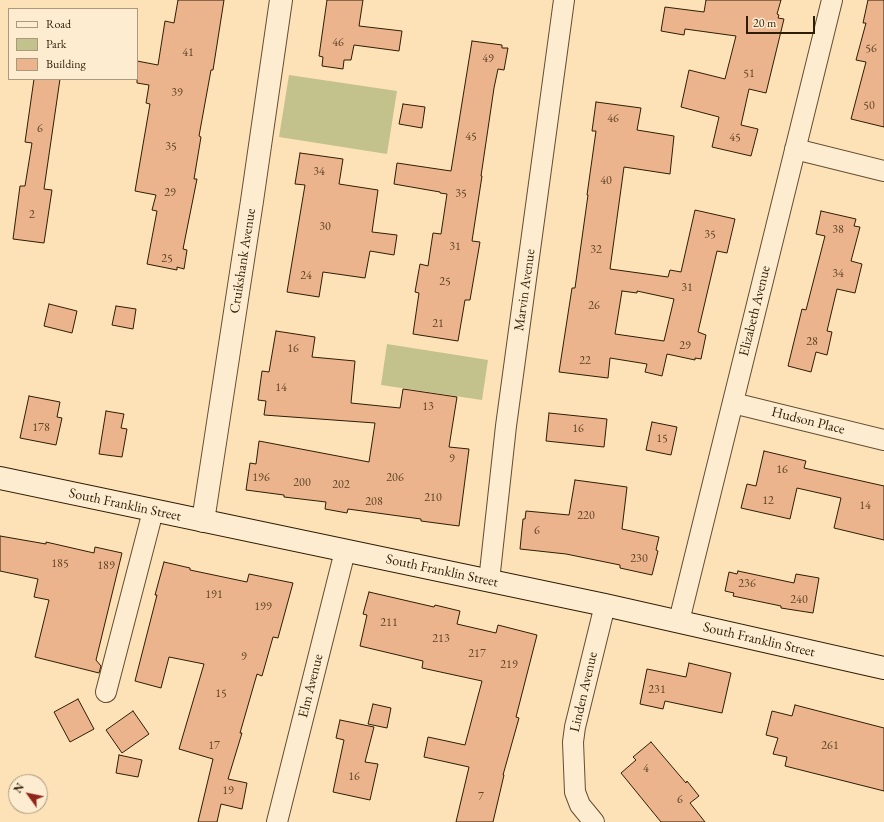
<!DOCTYPE html>
<style>
body{margin:0}
#map{position:relative;width:884px;height:822px;overflow:hidden;background:#fde2b8;font-family:"EB Garamond",serif}
canvas{display:block}
.legend{position:absolute;left:8px;top:8px;width:130px;height:72px;box-sizing:border-box;background:#feecd1;border:1px solid #ab997f;margin:0;padding:5px 7px;list-style:none;font-size:12px;color:#2e1d05}
.legend li{display:flex;align-items:center;gap:8px;height:20px}
.legend b{width:20px;border:1px solid #ab997f}
.north{position:absolute;left:8px;top:774px;width:40px;height:40px;box-sizing:border-box;background:#feecd1;border:1px solid #ab997f;border-radius:50%;rotate:303deg;font-size:11px;font-weight:700;line-height:16px;text-align:center;color:#2e1d05}
.north::after{content:'';display:block;margin:auto;width:14px;height:18px;background:#8f2418;clip-path:polygon(50% 0,100% 100%,50% 72%,0 100%)}
.scale{position:absolute;left:746px;top:16px;width:69px;height:18px;box-sizing:border-box;border:2px solid #2e1d05;border-top:0;padding-left:5px;font-size:12px;line-height:14px;white-space:nowrap;color:#2e1d05;-webkit-text-stroke:3px #feecd1;paint-order:stroke}
</style>
<div id="map">
<canvas width="884" height="822"></canvas>
<ul class="legend">
<li><b style="height:5px;background:#feecd1"></b>Road</li>
<li><b style="height:11px;background:#c3c28c"></b>Park</li>
<li><b style="height:11px;background:#ebb48c"></b>Building</li>
</ul>
<div class="north">N</div>
<div class="scale">20 m</div>
</div>
<script>
const context = document.querySelector('canvas').getContext('2d');
context.lineJoin = 'round';
function paint(path, color) { context.fillStyle = color; context.fill(path, 'evenodd'); }
const shape = rows => new Path2D(rows.map(r => 'M' + r).join(''));
function strokePath(path, color, width, dash) { context.strokeStyle = color; context.lineWidth = width; context.lineCap = dash ? 'butt' : 'round'; context.setLineDash(dash || []); context.stroke(path); }
function write(font, color, halo, rows, align = 'center') {
  context.font = font + ' "EB Garamond",serif'; context.lineWidth = 3; context.setLineDash([]); context.textBaseline = 'middle'; context.strokeStyle = halo; context.fillStyle = color; for (const [text, x, y, turn = 0] of rows) {
    context.save(); context.translate(x, y); context.rotate((+turn || 0) * Math.PI / 180); context.textAlign = isNaN(turn) ? turn : align; if (halo) context.strokeText(text, 0, 0); context.fillText(text, 0, 0); context.restore();
  }
}
paint(shape([
 [289,75,397,91,387,154,279,137],
 [387,344,488,360,482,400,381,385]
]), '#c3c28c');
const building = shape([
 [178,0,224,0,213,70,211,70,199,136,201,137,194,179,197,179,183,249,187,250,184,269,177,267,177,270,147,264,157,211,152,210,156,195,135,191,150,104,146,103,149,85,137,83,137,61,158,65,165,21,174,23,178,0],
 [327,0,363,0,359,26,402,31,399,51,354,45,351,60,344,60,343,69,322,66,323,57,319,56,327,0],
 [706,0,781,0,777,14,779,15,778,18,784,19,766,93,749,89,741,125,758,129,751,156,712,147,719,117,681,107,689,70,725,79,736,36,685,29,684,35,661,31,665,7,704,12,706,0],
 [868,0,884,0,884,127,851,119,866,62,856,60,866,23,863,23,868,0],
 [472,41,502,45,502,48,508,48,504,70,498,69,494,88,481,176,482,176,472,241,480,242,470,300,465,300,458,341,413,334,419,293,415,292,420,264,428,266,433,233,441,234,447,194,440,193,440,192,394,184,397,163,451,171,472,41],
 [34,79,60,79,44,189,52,190,44,243,13,239,20,186,25,186,32,143,25,142,34,79],
 [596,102,641,108,637,130,674,136,670,174,624,167,610,269,668,277,670,270,681,272,695,210,735,219,727,253,717,251,698,332,706,335,701,359,695,358,695,360,667,354,662,376,645,372,647,364,610,358,608,378,559,372,572,288,575,288,588,195,587,195,596,131,592,131,596,102],
 [622,291,637,293,637,291,674,299,664,341,615,334,622,291],
 [403,104,425,107,422,128,399,124,403,104],
 [300,153,343,159,339,184,378,190,372,232,397,235,394,255,370,251,365,278,323,272,319,297,287,292,305,185,295,184,300,153],
 [821,211,856,219,854,226,860,227,851,261,862,264,855,293,837,289,827,331,832,332,827,355,816,352,811,372,788,366,802,309,806,310,825,236,816,234,821,211],
 [49,304,77,311,72,333,44,326,49,304],
 [116,306,136,309,133,329,112,325,116,306],
 [276,331,315,337,312,357,355,361,351,403,400,408,403,389,457,397,449,447,469,449,459,526,421,521,421,519,348,509,347,513,325,509,326,502,284,497,284,495,246,490,250,463,256,464,259,441,369,462,375,423,264,415,266,401,258,400,262,371,269,372,276,331],
 [29,396,60,402,57,417,62,418,56,445,20,438,29,396],
 [106,411,124,414,121,428,127,429,122,457,99,454,106,411],
 [549,413,607,419,604,447,546,441,549,413],
 [652,422,677,427,671,455,646,450,652,422],
 [764,451,806,461,804,468,884,486,884,540,834,528,841,498,797,488,790,519,741,508,747,484,756,486,764,451],
 [575,480,627,487,622,529,659,537,656,550,658,551,652,575,620,568,620,565,566,554,520,549,523,519,525,519,526,511,569,515,575,480],
 [0,536,46,544,46,542,94,553,95,547,122,553,96,660,101,666,99,673,35,657,49,600,34,597,38,579,0,571,0,536],
 [164,562,190,568,190,570,247,582,249,574,293,583,278,638,273,637,262,676,257,674,240,733,242,733,228,779,247,783,242,809,221,804,217,822,198,822,213,759,179,749,204,664,169,657,161,688,135,681,157,595,155,595,164,562],
 [738,571,794,583,796,574,819,578,813,613,781,608,781,606,733,596,734,593,725,591,729,572,737,574,738,571],
 [369,592,434,607,435,605,460,611,457,624,496,633,498,625,537,635,516,717,519,718,503,775,504,775,493,822,456,822,469,767,424,757,428,737,465,745,482,681,422,668,423,661,360,646,367,615,363,614,369,592],
 [689,663,731,673,722,713,665,701,663,709,640,704,647,669,686,677,689,663],
 [78,699,94,729,70,742,54,712,78,699],
 [373,704,391,708,387,728,368,724,373,704],
 [795,705,884,728,884,791,785,766,787,757,773,754,778,738,766,735,772,711,792,716,795,705],
 [133,711,149,734,122,753,106,730,133,711],
 [340,720,374,727,365,762,378,764,370,800,333,792,344,740,336,738,340,720],
 [651,742,686,783,687,781,699,796,690,803,705,822,661,822,621,773,636,760,633,757,651,742],
 [119,755,142,760,138,777,116,773,119,755]
]);
paint(building, '#ebb48c');
strokePath(building, '#2e1d05', 1);
const minor = shape([
 [795,149,884,171],
 [733,403,884,440],
 [489,581,506,426,564,0],
 [679,621,832,0],
 [106,692,153,511],
 [277,822,345,551],
 [594,822,580,805,575,792,573,742,575,727,605,605]
]);
const tertiary = shape([
 [203,521,252,201,281,0]
]);
const secondary = shape([
 [0,478,605,605,884,668]
]);
strokePath(minor, '#624e32', 22);
strokePath(tertiary, '#624e32', 24);
strokePath(secondary, '#2e1d05', 24);
strokePath(minor, '#feecd1', 20);
strokePath(tertiary, '#feecd1', 22);
strokePath(secondary, '#feecd1', 22);
write('12px', '#5d4327', null, [
 ["46",338,43],
 ["56",871,49],
 ["41",188,53],
 ["49",488,59],
 ["51",749,74],
 ["39",177,93],
 ["50",869,106],
 ["46",613,119],
 ["6",40,129],
 ["45",471,137],
 ["45",735,138],
 ["35",171,147],
 ["34",319,172],
 ["40",606,181],
 ["29",170,193],
 ["35",461,194],
 ["2",32,215],
 ["30",325,227],
 ["38",838,230],
 ["35",710,235],
 ["31",455,247],
 ["32",596,250],
 ["25",167,259],
 ["34",838,274],
 ["24",306,276],
 ["25",445,282],
 ["31",687,288],
 ["26",594,306],
 ["21",438,324],
 ["28",812,342],
 ["29",685,346],
 ["16",293,349],
 ["22",585,361],
 ["14",281,388],
 ["13",428,407],
 ["178",41,428],
 ["16",578,429],
 ["15",662,439],
 ["9",452,459],
 ["16",782,470],
 ["196",261,478],
 ["206",395,478],
 ["200",302,483],
 ["202",341,485],
 ["210",433,498],
 ["12",768,501],
 ["208",374,502],
 ["14",865,506],
 ["220",586,516],
 ["6",537,531],
 ["230",639,559],
 ["185",60,564],
 ["189",106,566],
 ["236",747,584],
 ["191",214,595],
 ["240",799,600],
 ["199",263,607],
 ["211",389,623],
 ["213",441,639],
 ["217",477,654],
 ["9",244,657],
 ["219",509,665],
 ["231",657,690],
 ["15",221,694],
 ["17",214,746],
 ["261",830,746],
 ["4",646,769],
 ["16",354,777],
 ["19",228,791],
 ["7",481,797],
 ["6",680,800]
]);
write('14px', '#2e1d05', '#feecd1', [
 ["Cruikshank Avenue",243,261,-81],
 ["Marvin Avenue",525,290,-82],
 ["Elizabeth Avenue",755,311,-76],
 ["Hudson Place",808,421,14],
 ["South Franklin Street",125,505,12],
 ["South Franklin Street",442,571,12],
 ["South Franklin Street",759,640,13],
 ["Elm Avenue",311,686,-76],
 ["Linden Avenue",584,692,-77]
]);
</script>
